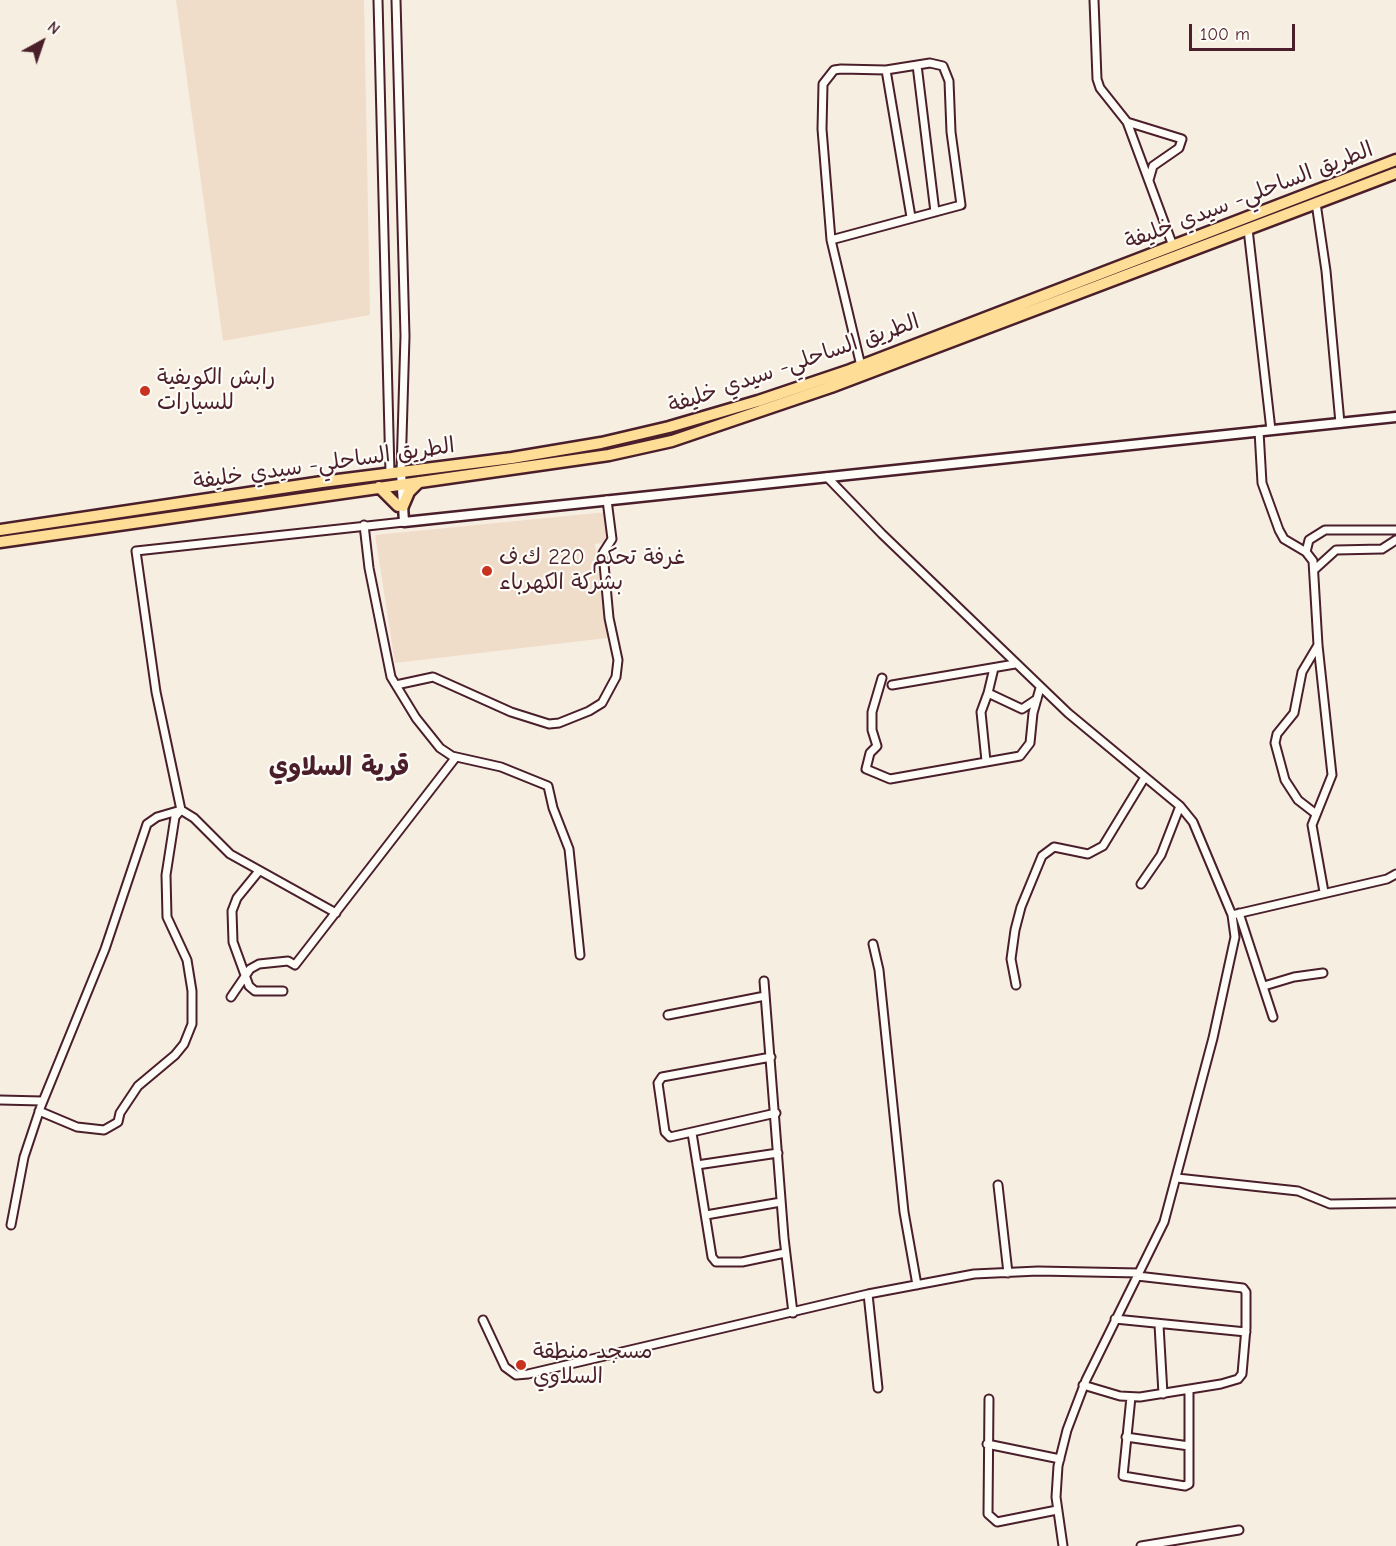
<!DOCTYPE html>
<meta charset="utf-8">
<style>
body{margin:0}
#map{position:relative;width:1396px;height:1546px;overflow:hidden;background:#f7eee2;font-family:"Comic Neue",sans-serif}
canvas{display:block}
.north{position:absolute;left:12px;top:12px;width:60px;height:60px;-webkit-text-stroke:4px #fdfcf7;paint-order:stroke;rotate:40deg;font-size:16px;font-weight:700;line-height:24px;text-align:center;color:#4a1f2b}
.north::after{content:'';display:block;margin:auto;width:21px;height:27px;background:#4a1f2b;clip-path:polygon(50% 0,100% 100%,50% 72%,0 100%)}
.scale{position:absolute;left:1189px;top:24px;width:106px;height:27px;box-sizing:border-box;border:3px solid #4a1f2b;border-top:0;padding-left:8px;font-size:18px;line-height:21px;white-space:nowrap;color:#4a1f2b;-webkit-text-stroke:4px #fdfcf7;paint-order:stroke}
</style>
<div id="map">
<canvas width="1396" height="1546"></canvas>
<div class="north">N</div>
<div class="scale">100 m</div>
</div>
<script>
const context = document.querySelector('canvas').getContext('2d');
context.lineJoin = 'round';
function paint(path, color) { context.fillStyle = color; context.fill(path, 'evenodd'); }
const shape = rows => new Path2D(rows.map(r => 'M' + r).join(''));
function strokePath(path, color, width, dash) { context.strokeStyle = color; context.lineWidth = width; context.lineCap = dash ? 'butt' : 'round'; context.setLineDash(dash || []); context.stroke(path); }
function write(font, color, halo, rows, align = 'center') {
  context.font = font + ' "Comic Neue","Playpen Sans Arabic",sans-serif'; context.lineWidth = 4.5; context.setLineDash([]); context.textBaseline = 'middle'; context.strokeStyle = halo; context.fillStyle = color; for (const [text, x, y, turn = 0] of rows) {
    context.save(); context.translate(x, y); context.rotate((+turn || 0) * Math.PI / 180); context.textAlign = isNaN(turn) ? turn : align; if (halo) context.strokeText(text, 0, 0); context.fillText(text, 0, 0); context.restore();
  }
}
paint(shape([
 [176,0,364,0,370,315,223,341],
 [607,512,610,542,595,544,607,638,395,663,375,535]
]), '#f0ddc9');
const minor = shape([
 [378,0,390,473],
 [396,0,405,336,401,472],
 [1094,0,1097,79,1100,88,1127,122,1173,246],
 [917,65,935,212],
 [886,70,911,217],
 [1127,122,1182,139,1179,148,1153,166,1149,180],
 [1316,203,1326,271,1340,423],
 [1248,229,1271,430],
 [831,240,961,205,951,132,949,81,943,66,930,63,886,70,841,69,834,70,823,84,822,129,831,240,861,366],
 [1259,431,1262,483,1279,530,1284,539,1306,552,1313,561,1318,645,1332,775,1312,825,1324,892],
 [827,477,882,534,1068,713,1180,806,1193,822,1232,915,1235,937,1213,1038,1164,1222,1086,1380,1067,1430,1058,1466,1056,1497,1063,1546],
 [364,525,369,568,391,677,416,718,440,748,452,756,501,767,548,786,553,808,569,849,580,955],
 [1306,552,1309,540,1325,530,1396,530],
 [1314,570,1336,550,1382,549,1396,540],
 [994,668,988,693,1022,709,1037,699],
 [882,678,872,712,872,730,877,746,870,753,866,769,890,779,1020,756,1030,743,1033,713,1040,688],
 [396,685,433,677,511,712,549,724,559,723,589,711,602,703,616,677,618,660,609,618,603,553,612,539,607,500],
 [892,685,1015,664],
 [986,761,981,712,988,693],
 [181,810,156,692,136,551,404,522],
 [1316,814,1298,800,1285,780,1275,743,1277,734,1294,713,1302,672,1318,645],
 [259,871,237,898,232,911,233,942,249,986,255,991,283,991],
 [1141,884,1161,855,1180,806],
 [1239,913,1273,1017],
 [1232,915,1387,879,1396,874],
 [873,944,879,970,904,1212,917,1285],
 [764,981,784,1238,793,1313],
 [1016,985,1011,959,1015,930,1021,907,1042,856,1054,847,1088,854,1103,846,1145,777],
 [1264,986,1294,977,1323,973],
 [231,997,250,969,259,964,288,961,295,965,456,757],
 [668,1015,765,996],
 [771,1057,662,1077,658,1083,665,1132,670,1137,776,1113],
 [0,1100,42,1101],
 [39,1111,77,1127,104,1130,118,1122,120,1113,138,1086,175,1055,184,1044,192,1024,192,991,187,960,167,917,166,875,175,817,181,810],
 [692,1133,712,1257,716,1262,742,1262,785,1253],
 [697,1165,778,1153],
 [1177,1178,1298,1191,1330,1204,1396,1203],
 [998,1185,1008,1273],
 [706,1215,781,1202],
 [11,1225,24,1157,41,1106,105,949,147,824,157,817,181,810,194,818,230,854,336,913],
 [868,1294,878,1388],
 [1115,1319,1246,1332],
 [483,1320,505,1367,516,1375,528,1374,868,1294,974,1274,1038,1271,1139,1273],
 [1159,1325,1163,1394],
 [1083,1385,1120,1396,1140,1397,1221,1384,1238,1379,1242,1374,1246,1328,1246,1292,1243,1288,1137,1276],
 [1131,1397,1123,1476,1185,1486,1189,1484,1189,1390],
 [989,1399,988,1514,997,1522,1057,1510],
 [1126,1437,1189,1446],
 [987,1444,1060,1459],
 [1141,1546,1239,1530]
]);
const tertiary = shape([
 [401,472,404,522,1396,417]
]);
const trunk = shape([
 [379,487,398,506],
 [403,506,409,492,419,482],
 [0,530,322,482,512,458,601,443,669,427,758,401,850,370,1396,160],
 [0,542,609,455,672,441,831,387,1396,173]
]);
strokePath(minor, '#4a1f2b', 11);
strokePath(tertiary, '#4a1f2b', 13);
strokePath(trunk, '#4a1f2b', 15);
strokePath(minor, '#fdfcf7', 7);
strokePath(tertiary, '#fdfcf7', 8);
strokePath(trunk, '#fede96', 10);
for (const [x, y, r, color] of [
 [145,391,6,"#c8321e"],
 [487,571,6,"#c8321e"],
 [521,1365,6,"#c8321e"]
]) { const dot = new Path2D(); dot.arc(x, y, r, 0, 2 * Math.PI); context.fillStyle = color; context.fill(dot); strokePath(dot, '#fdfcf7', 2); }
write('22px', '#4a1f2b', '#fdfcf7', [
 ["الطريق الساحلي- سيدي خليفة",1249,196,-21],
 ["الطريق الساحلي- سيدي خليفة",794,364,-19],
 ["الطريق الساحلي- سيدي خليفة",324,464,-8]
]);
write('22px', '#4a1f2b', '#fdfcf7', [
 ["رابش الكويفية",157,378],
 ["للسيارات",157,403],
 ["غرفة تحكم 220 ك.ف",499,558],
 ["بشركة الكهرباء",499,583],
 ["مسجد منطقة",533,1352],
 ["السلاوي",533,1377]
], 'left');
write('bold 26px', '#4a1f2b', '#fdfcf7', [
 ["قرية السلاوي",339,768]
]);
</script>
